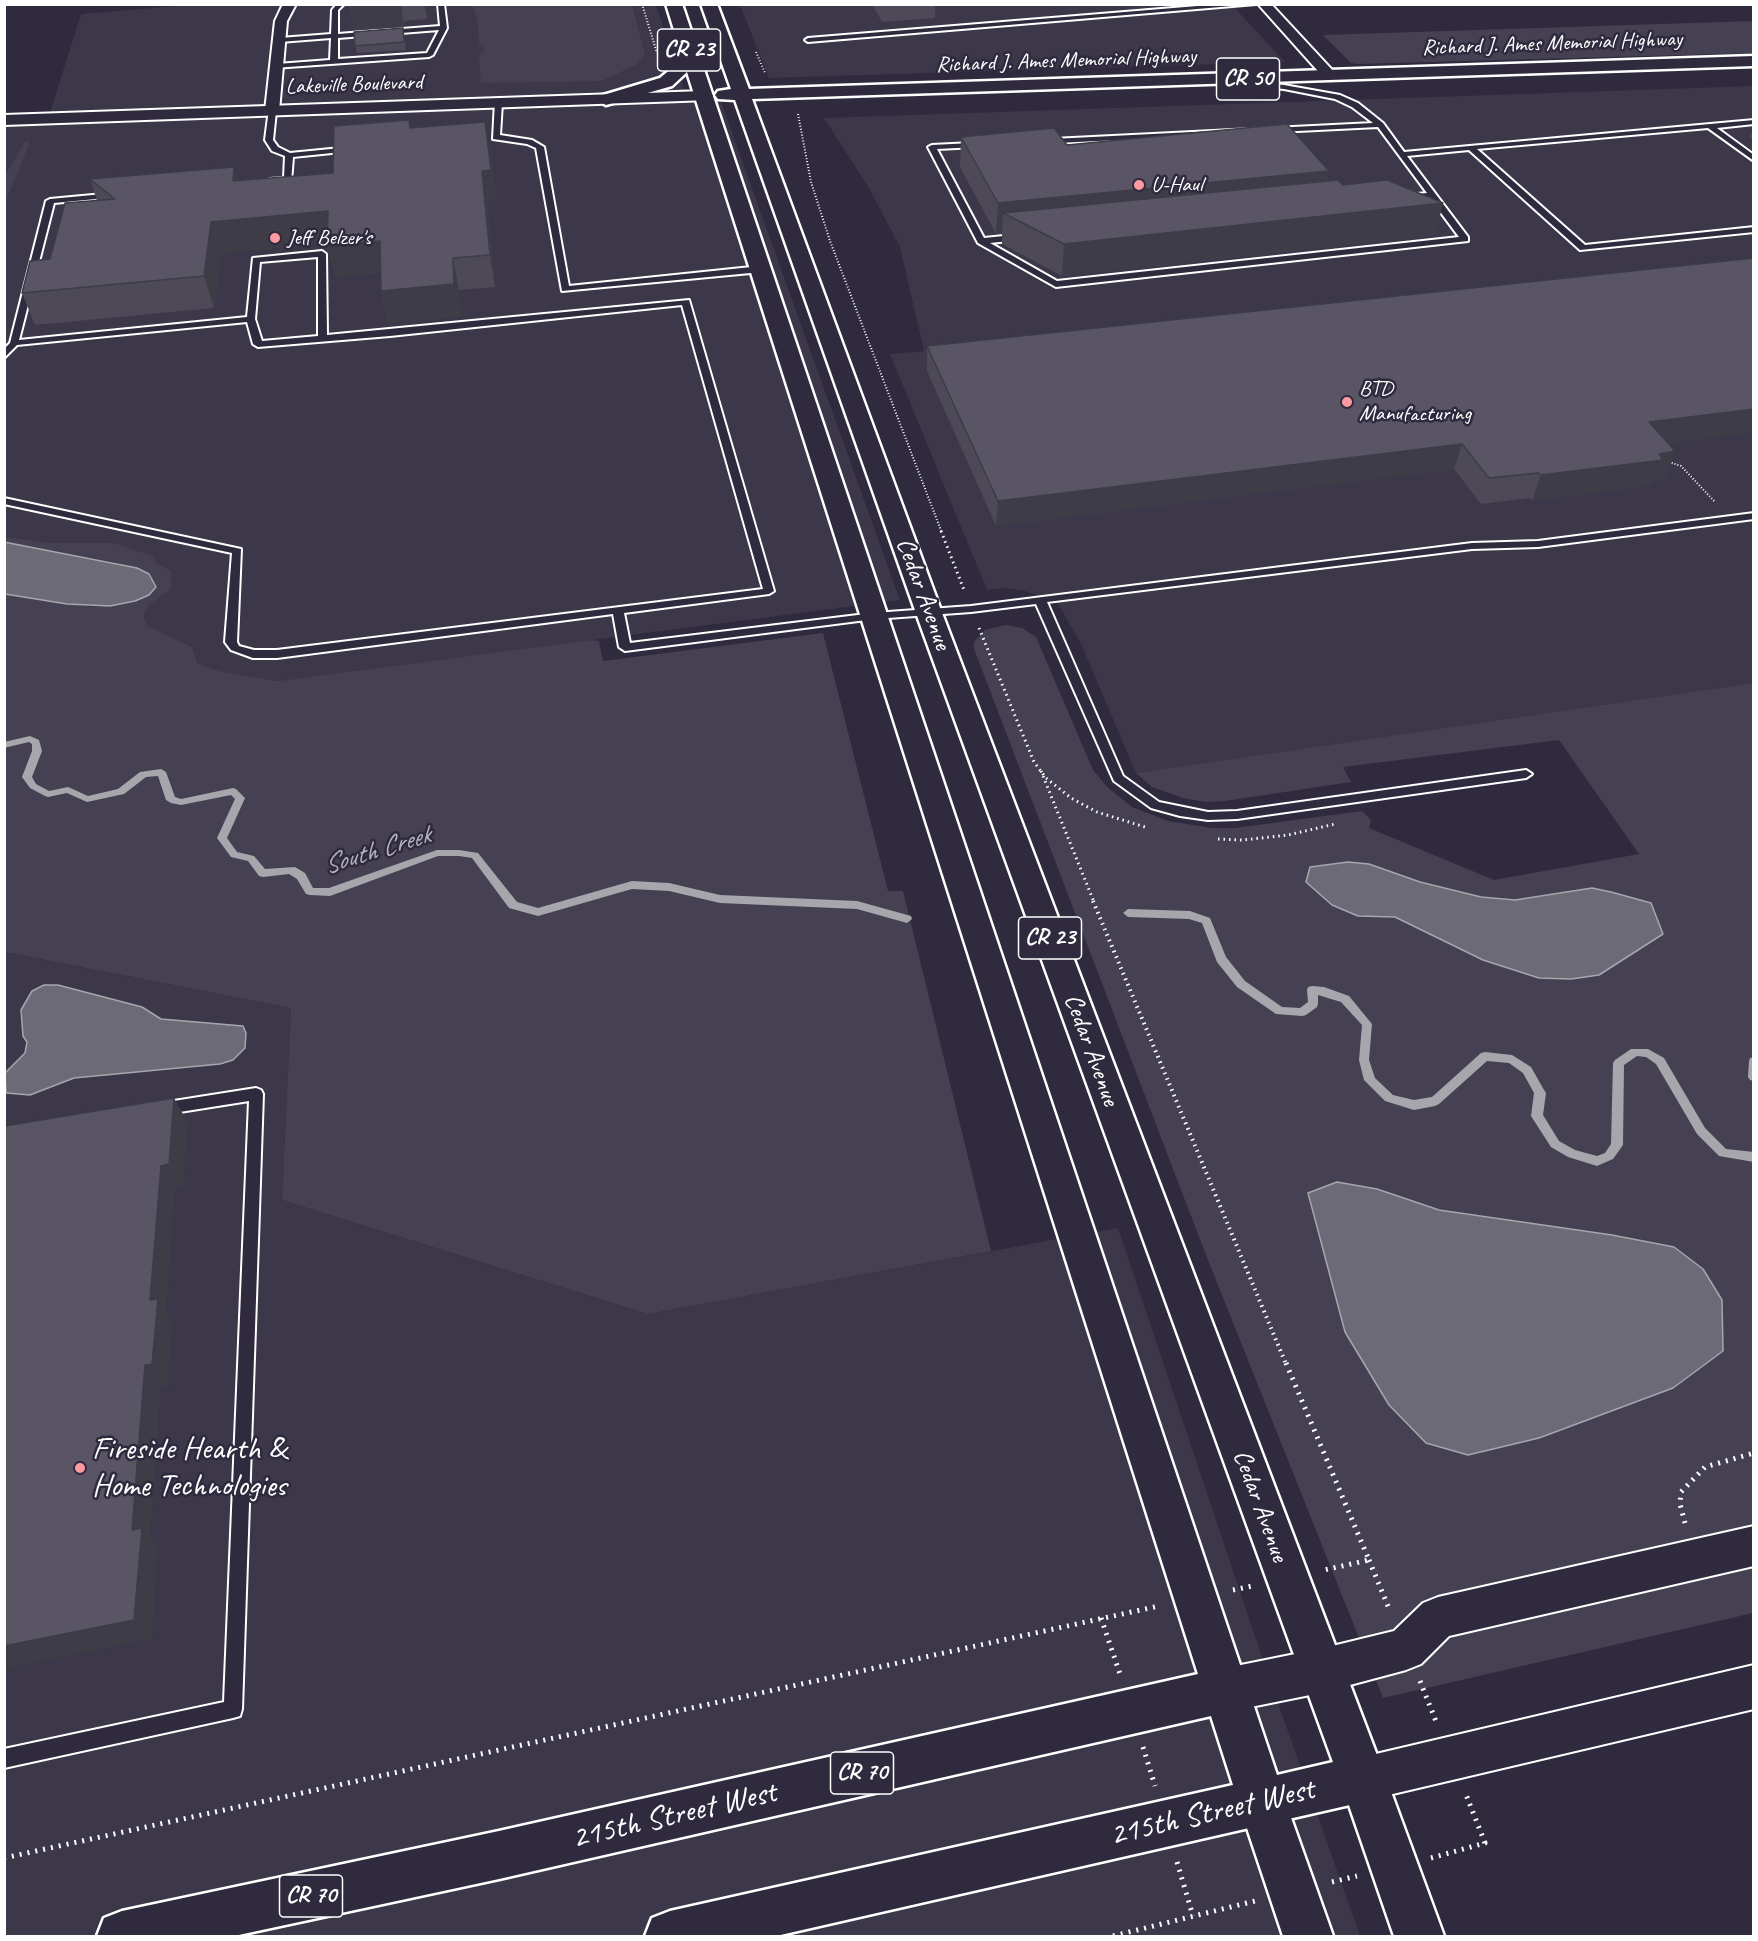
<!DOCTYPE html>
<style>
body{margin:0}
#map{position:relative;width:1758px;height:1941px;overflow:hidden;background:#2f2a3d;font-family:Caveat,sans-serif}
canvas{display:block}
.frame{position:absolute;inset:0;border:6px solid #fff;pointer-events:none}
</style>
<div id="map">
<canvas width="1758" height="1941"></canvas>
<div class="frame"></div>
</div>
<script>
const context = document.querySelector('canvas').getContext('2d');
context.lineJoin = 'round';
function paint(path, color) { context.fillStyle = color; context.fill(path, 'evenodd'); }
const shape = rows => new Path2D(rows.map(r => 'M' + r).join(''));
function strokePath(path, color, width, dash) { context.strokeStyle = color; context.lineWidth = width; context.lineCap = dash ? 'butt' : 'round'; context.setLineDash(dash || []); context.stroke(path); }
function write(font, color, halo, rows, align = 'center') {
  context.font = font + ' Caveat,sans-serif'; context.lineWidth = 5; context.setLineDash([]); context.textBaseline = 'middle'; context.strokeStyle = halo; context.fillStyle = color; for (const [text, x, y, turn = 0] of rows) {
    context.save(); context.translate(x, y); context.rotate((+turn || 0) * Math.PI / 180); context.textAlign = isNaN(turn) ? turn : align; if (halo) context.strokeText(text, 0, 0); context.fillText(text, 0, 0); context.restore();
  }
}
paint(shape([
 [200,4,656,5,688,103,721,102,900,600,278,681,5,637,4,124,47,122,81,14],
 [740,5,1232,5,1285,62,769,78],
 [1753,86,1753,683,1136,773,1081,644,1058,604,1025,591,1006,588,987,590,890,354,924,351,900,247,869,188,824,118],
 [4,952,291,1008,282,1200,648,1314,1118,1228,1264,1663,1360,1936,5,1936]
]), '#3c3749');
paint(shape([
 [472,5,632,5,645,55,637,64,602,81,481,83,479,56,485,50,479,44,478,21],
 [1753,21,1753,53,1357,64,1351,63,1323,35],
 [29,140,28,147,5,203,5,176,24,143],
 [5,537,47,543,113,543,152,556,157,564,171,571,171,588,149,605,143,616,147,626,192,647,197,664,218,671,278,681,591,640,599,641,603,661,823,633,888,891,903,891,991,1251,648,1314,282,1200,291,1008,5,952,4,594,91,607,121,605,149,574,115,562,5,542],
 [1006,625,1022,628,1036,637,1093,770,1107,787,1132,807,1168,821,1212,828,1235,828,1362,811,1371,820,1369,828,1494,880,1639,854,1559,740,1343,767,1351,782,1225,801,1206,802,1183,798,1152,787,1136,773,1753,683,1753,1613,1383,1698,1206,1255,974,649,974,642,985,630],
 [1348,862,1369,864,1420,882,1481,897,1515,900,1592,888,1611,892,1651,903,1663,934,1599,975,1483,960,1395,917,1310,867],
 [1337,1182,1377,1189,1439,1210,1612,1235,1723,1351,1673,1388,1539,1438,1468,1455,1327,1261,1308,1194]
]), '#464152');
const water = shape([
 [4,542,137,568,149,574,156,587,149,595,135,601,110,606,67,604,5,594,4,542],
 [1348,862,1369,864,1420,882,1481,897,1515,900,1592,888,1611,892,1651,903,1663,934,1599,975,1571,979,1539,978,1483,960,1395,917,1358,916,1332,905,1306,882,1310,867,1348,862],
 [44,985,58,985,142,1007,161,1019,243,1026,246,1033,245,1048,233,1060,220,1064,74,1078,30,1095,6,1093,5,1073,25,1053,27,1042,23,1036,21,1010,32,991,44,985],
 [1337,1182,1377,1189,1439,1210,1612,1235,1674,1247,1703,1269,1722,1300,1723,1351,1673,1388,1539,1438,1468,1455,1426,1443,1389,1405,1345,1332,1308,1193,1337,1182]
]);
paint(water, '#6d6a77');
strokePath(water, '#a7a6ad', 1.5);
paint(shape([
 [30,736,39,740,42,751,32,777,36,784,49,791,68,787,88,796,118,789,140,772,161,769,166,772,175,797,181,799,233,788,236,789,245,798,227,838,237,852,254,856,265,869,295,867,305,873,313,888,329,888,437,850,459,850,478,853,517,902,538,908,632,881,669,883,720,895,857,901,911,916,912,919,907,923,857,909,720,903,669,891,632,889,538,916,509,908,472,858,459,856,438,856,330,896,310,895,306,894,297,879,289,874,263,877,259,876,248,861,231,857,217,838,235,799,231,795,181,805,171,803,166,800,158,776,146,777,124,794,87,802,67,793,48,797,45,796,30,788,22,777,32,751,32,744,29,742,4,748,4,742,30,736],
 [1128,909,1190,911,1210,918,1226,957,1245,981,1282,1007,1300,1008,1308,1002,1307,990,1308,987,1312,986,1324,987,1349,996,1372,1024,1369,1060,1375,1078,1393,1095,1414,1100,1432,1097,1481,1053,1485,1052,1512,1055,1531,1067,1544,1090,1546,1093,1543,1115,1559,1141,1575,1150,1597,1156,1605,1153,1611,1144,1613,1063,1615,1060,1631,1049,1648,1049,1664,1058,1705,1128,1726,1149,1754,1152,1754,1162,1719,1156,1697,1134,1656,1064,1646,1057,1637,1056,1624,1065,1623,1145,1613,1159,1597,1166,1568,1157,1551,1147,1531,1116,1534,1093,1523,1073,1509,1063,1487,1061,1439,1104,1435,1106,1414,1110,1385,1101,1364,1080,1359,1060,1362,1025,1341,1002,1318,995,1318,1004,1317,1007,1306,1015,1302,1016,1276,1014,1237,987,1217,962,1202,923,1189,919,1128,917,1123,913,1128,909],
 [1754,1057,1754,1081,1750,1080,1748,1077,1749,1061,1750,1058,1754,1057]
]), '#a7a6ad');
const service = shape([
 [337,4,344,4,338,10,338,34,440,26,438,4,444,4,447,28,433,55,429,57,274,68,273,66,277,64,330,60,331,38,280,42,277,40,280,38,331,34,332,10,337,4],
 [439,30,427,53,338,59,338,38,439,30],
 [1222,4,1256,4,808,42,805,40,808,38,1222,4],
 [1222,79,1284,85,1340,95,1358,103,1383,123,1404,152,1754,120,1754,124,1717,128,1754,155,1754,161,1708,128,1477,149,1585,245,1754,227,1754,232,1580,250,1469,150,1407,156,1468,237,1468,241,1056,287,978,243,928,147,932,145,1373,123,1352,107,1335,99,1284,89,1219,83,1218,81,1222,79],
 [1378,127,1427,193,984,238,937,149,1378,127],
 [1430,198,1459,237,1057,281,990,243,1430,198],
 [495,101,502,103,500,135,532,140,544,147,569,286,761,266,765,269,761,272,562,291,536,148,527,144,493,139,495,101],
 [269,109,276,111,273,140,278,147,290,153,351,147,355,149,351,151,293,157,291,182,270,183,270,179,284,178,285,156,272,151,265,140,269,109],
 [114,193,118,195,117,197,54,203,19,340,247,317,253,258,322,251,326,254,327,335,689,300,774,591,769,594,624,613,630,643,874,613,971,606,1472,543,1538,541,1754,513,1754,519,1538,547,1472,549,1047,602,1123,776,1159,802,1208,812,1237,811,1526,770,1532,774,1526,778,1237,819,1208,820,1180,816,1151,808,1114,781,1036,604,971,612,874,619,625,651,619,647,613,614,277,658,253,658,231,650,225,642,232,553,4,504,4,498,241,549,237,642,239,646,254,650,277,650,763,589,682,305,390,336,258,347,253,344,247,322,17,345,4,358,4,349,10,343,46,201,50,199,114,193],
 [318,257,318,336,262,341,255,319,260,262,318,257],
 [256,1088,261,1090,263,1094,242,1709,240,1716,233,1718,4,1768,4,1749,224,1702,249,1101,161,1115,156,1113,154,1109,156,1105,161,1103,256,1088]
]);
const minor = shape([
 [283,4,296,4,287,21,279,111,272,115,265,111,275,21,283,4],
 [1258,4,1271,4,1335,73,1335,79,1325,79,1258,4]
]);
const tertiary = shape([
 [704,91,710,92,713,96,710,100,4,125,4,115,704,91],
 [1754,1526,1754,1566,1449,1636,1421,1664,1406,1670,1320,1693,1226,1712,1211,1705,1204,1690,1211,1675,1226,1668,1320,1649,1394,1631,1423,1603,1438,1597,1754,1526],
 [1754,1665,1754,1709,1363,1801,1347,1795,1341,1779,1347,1763,1363,1757,1754,1665]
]);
const secondary = shape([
 [1363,1756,1380,1762,1444,1936,1394,1936,1340,1779,1346,1762,1363,1756],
 [1262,1777,1279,1784,1333,1936,1283,1936,1238,1801,1245,1784,1262,1777]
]);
const primary = shape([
 [666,4,682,4,1277,1775,1333,1762,916,613,735,100,718,99,715,95,718,91,731,89,701,4,717,4,749,89,1754,56,1754,66,752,99,942,613,1386,1779,1380,1796,1363,1802,776,1936,645,1936,652,1918,670,1911,1233,1785,1211,1716,499,1879,234,1936,97,1936,104,1918,122,1911,499,1831,1198,1674,687,72,672,86,606,105,597,100,600,96,660,78,672,68,679,46,666,4]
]);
strokePath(service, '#fff', 4);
strokePath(minor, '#fff', 4);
strokePath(tertiary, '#fff', 4);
strokePath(secondary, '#fff', 5);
strokePath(primary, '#fff', 5);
strokePath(shape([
 [642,4,657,53],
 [756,52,765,73],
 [798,114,811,182,830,241,942,533],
 [1666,461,1681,466,1715,502]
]), '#fff', 2, [1, 2]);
strokePath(shape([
 [941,531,964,590],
 [979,628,1034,762,1046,778,1071,798,1097,812,1145,827],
 [1041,771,1094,902],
 [1218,839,1243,840,1288,835,1335,824]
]), '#fff', 3, [1.5, 4]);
strokePath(shape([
 [1093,901,1286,1364]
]), '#fff', 4, [1.5, 4.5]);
strokePath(shape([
 [1286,1363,1369,1560,1324,1570],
 [1685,1523,1680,1504,1681,1492,1705,1467,1754,1453],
 [1369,1560,1390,1611],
 [1233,1590,1252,1586],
 [1101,1618,1120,1674],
 [1420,1681,1437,1724],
 [1143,1747,1155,1786],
 [4,1858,1159,1606],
 [1431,1858,1485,1843,1465,1792],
 [1177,1862,1193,1916],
 [1332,1882,1357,1876],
 [1113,1936,1255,1901]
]), '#fff', 5, [2, 6]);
paint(service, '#2f2a3d');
paint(minor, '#2f2a3d');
paint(tertiary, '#2f2a3d');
paint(secondary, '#2f2a3d');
paint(primary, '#2f2a3d');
paint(shape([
 [349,4,427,4,427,19,404,21,404,27,355,30],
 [872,4,935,4,935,18,882,22],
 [403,28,406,50,357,53,355,46],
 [409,120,410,128,491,152,496,201,487,201,495,287,459,290,461,316,388,323,381,291,380,273,335,277,327,243,221,253,214,308,35,325,22,293,50,259,97,201,90,179,238,181,333,173],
 [1754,128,1754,140,1750,137],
 [961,137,1067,145,1329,171,1327,181,1343,185,1443,203,1435,235,1062,276,1002,244,1002,234,996,234,960,167],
 [927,346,1668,444,1675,451,1665,477,1655,479,1653,485,1532,501,1529,498,1481,504,1454,469,996,526,927,371]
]), '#4d4956');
paint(shape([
 [362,4,401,4,404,27,355,30,350,5],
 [424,4,427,4,427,19],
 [485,122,491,152,496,201,487,201,495,287,490,255,482,171],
 [234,167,243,197,233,181],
 [1329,171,1323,201,1003,213,1002,234,996,234,998,203],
 [1443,203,1435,235,1062,276,1064,244],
 [328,211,335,242,221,253,214,308,204,276,211,222],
 [380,241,387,272,335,277,327,246],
 [453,258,459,290,461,316,388,323,381,291],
 [1754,409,1754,433,1639,447,1649,422],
 [1462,444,1454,469,996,526,998,501],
 [1675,451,1665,477,1655,479,1653,485,1532,501,1541,475],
 [174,1098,188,1123,183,1189,175,1190,166,1312,172,1322,168,1386,161,1387,150,1538,158,1548,152,1639,4,1669,4,1646,132,1530,161,1166]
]), '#3e3c46');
const building = shape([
 [403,28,404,42,355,46,354,32,403,28],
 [409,120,410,128,485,122,491,170,482,171,490,255,453,258,454,284,381,291,380,241,327,246,328,211,211,222,204,276,22,293,30,261,50,259,65,203,115,199,90,179,234,167,233,181,333,173,334,126,409,120],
 [1287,124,1329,171,998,203,961,137,1054,128,1067,145,1287,124],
 [1338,180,1343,185,1387,180,1443,203,1064,244,1003,213,1338,180],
 [1754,258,1754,409,1649,422,1675,451,1659,454,1663,460,1541,475,1538,473,1489,478,1462,444,998,501,927,346,1754,258],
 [174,1098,169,1164,161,1166,150,1300,158,1299,152,1364,145,1365,132,1530,142,1528,134,1620,4,1646,4,1131,5,1126,174,1098]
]);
paint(building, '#595564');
strokePath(building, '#3e3c46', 1.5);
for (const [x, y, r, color] of [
 [1139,185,6,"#ff9aa2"],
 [275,238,6,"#ff9aa2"],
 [1347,402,6,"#ff9aa2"],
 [80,1468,6,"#ff9aa2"]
]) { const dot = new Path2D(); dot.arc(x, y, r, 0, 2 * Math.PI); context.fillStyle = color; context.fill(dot); strokePath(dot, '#2f2a3d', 2); }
write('22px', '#fff', '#2f2a3d', [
 ["Richard J. Ames Memorial Highway",1552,44,-2],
 ["Richard J. Ames Memorial Highway",1066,61,-2],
 ["Lakeville Boulevard",354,85,-2]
]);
write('22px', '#fff', '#2f2a3d', [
 ["U-Haul",1151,185],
 ["Jeff Belzer's",287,238],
 ["BTD",1359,389],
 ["Manufacturing",1359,414]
], 'left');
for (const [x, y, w] of [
 [689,50,63],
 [1248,79,63],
 [1050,938,63],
 [862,1773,63],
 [311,1896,63]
]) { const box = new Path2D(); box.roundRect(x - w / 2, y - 21, w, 42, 4.5); context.fillStyle = '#2f2a3d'; context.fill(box); strokePath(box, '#fff', 1.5); }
write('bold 24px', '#fff', null, [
 ["CR 23",689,50],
 ["CR 50",1248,79],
 ["CR 23",1050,938],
 ["CR 70",862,1773],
 ["CR 70",311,1896]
]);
write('26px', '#fff', '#2f2a3d', [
 ["Cedar Avenue",923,594,70],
 ["Cedar Avenue",1091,1050,70],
 ["Cedar Avenue",1260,1506,70]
]);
write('italic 27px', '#b6b4bb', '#2f2a3d', [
 ["South Creek",377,851,-17]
]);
write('32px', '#fff', '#2f2a3d', [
 ["Fireside Hearth &",92,1450],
 ["Home Technologies",92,1487]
], 'left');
write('32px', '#fff', '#2f2a3d', [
 ["215th Street West",1212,1813,-13],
 ["215th Street West",674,1816,-13]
]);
</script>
